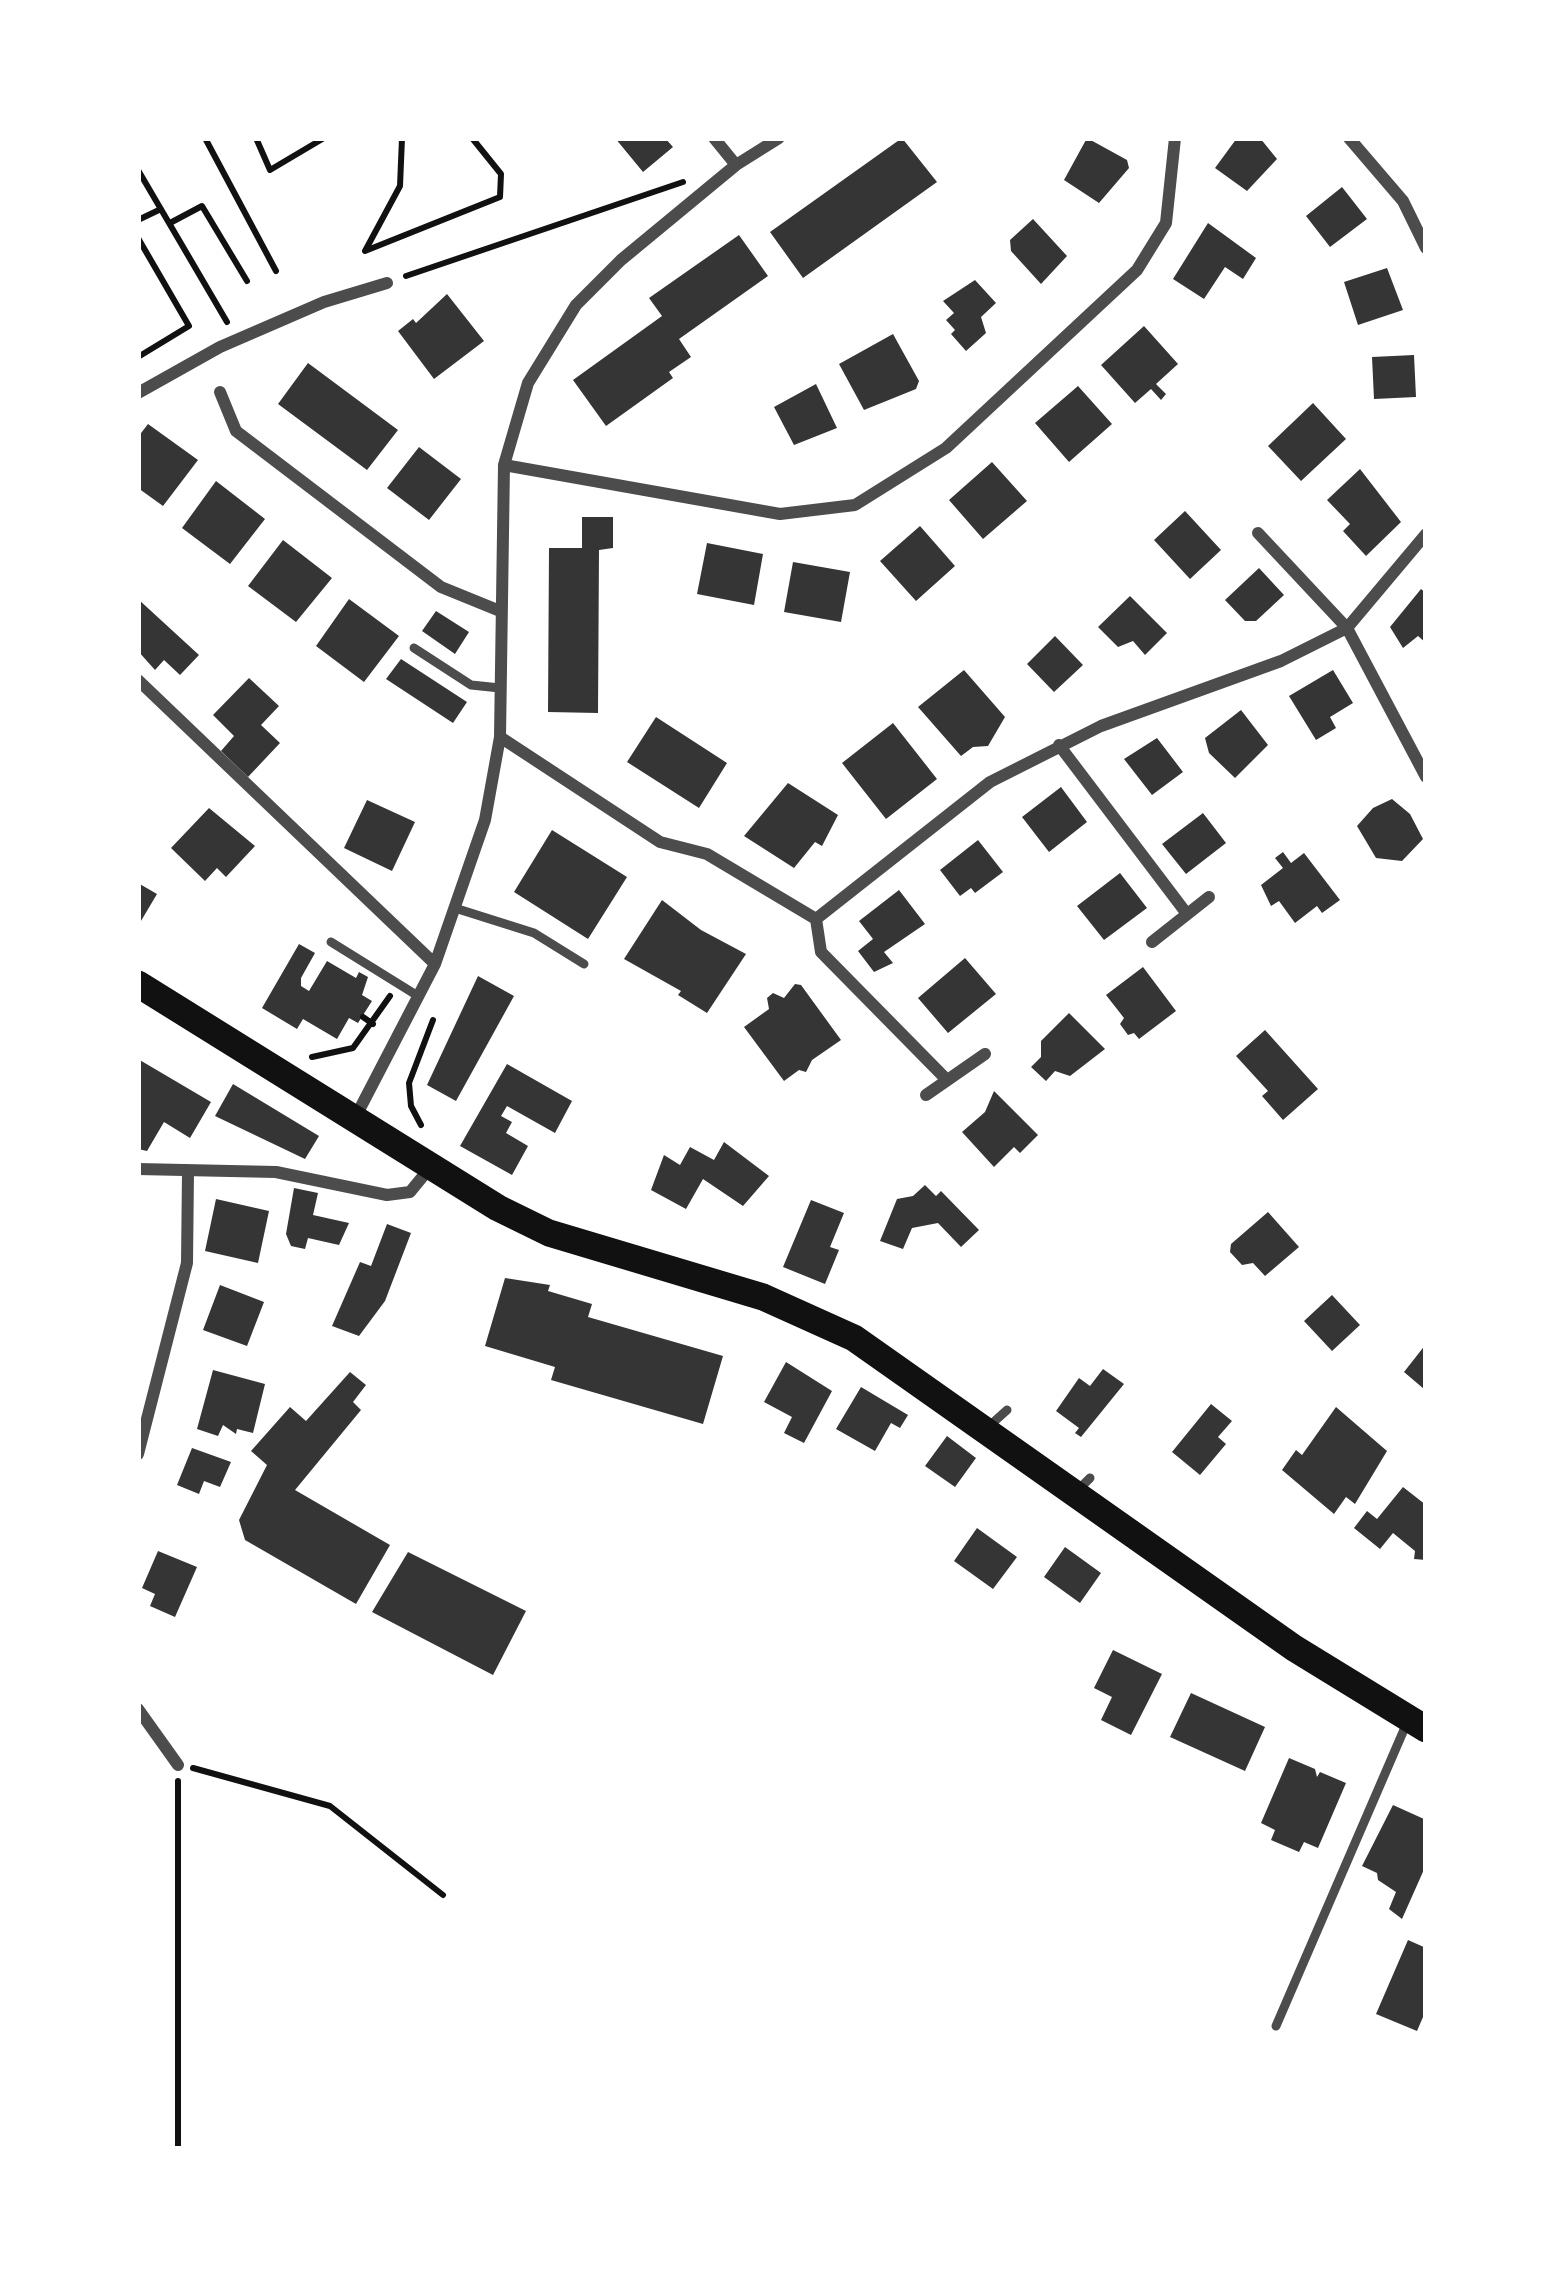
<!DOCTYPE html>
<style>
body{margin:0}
#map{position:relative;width:1564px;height:2287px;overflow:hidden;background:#fff;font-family:Arial,sans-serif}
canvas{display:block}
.frame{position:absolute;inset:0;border:141px solid #fff;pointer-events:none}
</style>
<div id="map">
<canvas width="1564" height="2287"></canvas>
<div class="frame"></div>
</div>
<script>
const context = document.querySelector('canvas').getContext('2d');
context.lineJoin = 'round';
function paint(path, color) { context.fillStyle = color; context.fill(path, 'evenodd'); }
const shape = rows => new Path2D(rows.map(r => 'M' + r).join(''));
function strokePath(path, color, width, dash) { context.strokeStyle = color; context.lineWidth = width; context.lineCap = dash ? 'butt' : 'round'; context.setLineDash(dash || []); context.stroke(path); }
paint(shape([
 [615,138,665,138,673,147,643,172],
 [902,138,937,182,803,278,770,232],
 [1087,138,1127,160,1129,168,1099,203,1064,180],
 [1237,138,1260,138,1277,159,1247,191,1215,168],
 [1342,187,1367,219,1330,247,1306,216],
 [1033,219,1067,256,1041,284,1011,251,1010,240],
 [1208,223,1256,258,1243,279,1225,267,1204,299,1173,279],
 [739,235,768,276,679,339,691,357,669,372,673,378,606,426,573,380,662,316,649,298],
 [1387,268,1403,310,1358,325,1344,282],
 [975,280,996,303,981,317,986,333,966,351,951,334,955,330,946,320,954,313,943,301],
 [447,294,484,341,434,379,398,331,413,319,416,323],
 [1144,326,1178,364,1156,384,1166,394,1161,400,1151,389,1135,403,1101,365],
 [893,334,919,381,916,389,864,410,839,364],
 [1414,355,1416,397,1374,399,1372,357],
 [308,363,398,430,367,470,278,404],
 [816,384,837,428,794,445,774,407],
 [1078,386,1112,424,1069,462,1035,423],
 [1313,403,1346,439,1301,481,1268,446],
 [148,424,198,460,163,506,138,488,138,437],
 [419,447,461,479,429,520,387,488],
 [992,462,1027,501,983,539,949,500],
 [1360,469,1401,522,1366,556,1343,531,1350,524,1327,500],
 [216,481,265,519,230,564,182,528],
 [1185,511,1221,550,1190,579,1154,540],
 [582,517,613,517,613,548,599,550,598,713,548,712,549,548,582,548],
 [920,526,955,566,916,601,880,561],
 [283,540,332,578,296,622,248,586],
 [707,543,763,554,754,605,697,594],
 [793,562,850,572,841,622,784,612],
 [1259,568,1284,595,1256,621,1245,621,1225,600],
 [1421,589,1426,593,1426,643,1418,636,1403,648,1390,627],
 [1130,596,1167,633,1145,655,1133,641,1118,647,1098,627],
 [138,599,199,655,180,675,164,660,155,670,138,651],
 [349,599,399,636,364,682,316,646],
 [436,611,469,632,455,654,422,631],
 [1055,636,1083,665,1054,692,1027,664],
 [401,659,467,702,453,723,386,679],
 [964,670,1005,717,988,746,973,747,961,756,918,707],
 [1333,670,1353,703,1330,717,1336,728,1316,740,1289,696],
 [249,678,279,706,261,725,280,743,248,777,221,751,234,736,213,715],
 [1241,710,1268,745,1235,778,1209,753,1205,738],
 [656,717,727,763,699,808,627,762],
 [893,723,937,779,886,819,842,763],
 [1157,738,1183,772,1152,795,1124,759],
 [788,783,838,815,822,846,815,842,794,868,744,836],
 [1061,787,1087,822,1049,852,1022,817],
 [1392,799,1410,814,1423,839,1402,861,1376,858,1357,826,1373,808],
 [367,800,415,822,392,871,344,848],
 [209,808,255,846,226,877,217,868,205,881,171,848],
 [1203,813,1226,843,1186,874,1162,844],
 [552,830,627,877,588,939,514,892],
 [978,840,1003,872,975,893,971,888,960,896,940,870],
 [1283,852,1291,863,1304,853,1340,900,1322,913,1317,906,1295,923,1279,901,1271,906,1261,885,1283,868,1275,858],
 [1120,873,1147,908,1104,940,1077,906],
 [138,883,157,894,138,926],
 [899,890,925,924,884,952,893,963,874,972,858,951,873,939,859,921],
 [662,900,701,930,746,954,707,1013,678,995,681,991,624,959],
 [299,944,315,953,301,978,301,986,309,991,327,961,356,978,359,972,368,977,362,995,372,1001,358,1023,349,1018,337,1039,303,1019,297,1029,262,1008],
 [965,958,996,994,948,1033,918,998],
 [1143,967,1176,1011,1139,1039,1134,1033,1128,1035,1120,1024,1124,1018,1106,995],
 [478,976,514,996,456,1101,427,1085],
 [795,984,801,985,841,1040,812,1060,806,1072,799,1070,784,1081,744,1027,769,1009,767,998,773,993,784,998],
 [1069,1013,1105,1049,1070,1076,1055,1071,1046,1081,1031,1067,1041,1057,1041,1041],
 [1265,1030,1318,1089,1283,1120,1262,1096,1268,1091,1236,1056],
 [138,1059,211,1102,190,1138,164,1122,147,1151,138,1149],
 [507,1064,572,1101,555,1133,507,1106,501,1116,512,1122,506,1133,528,1146,512,1175,460,1146],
 [233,1084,319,1136,305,1159,215,1116],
 [994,1091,1038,1135,1020,1153,1014,1147,994,1167,962,1132,985,1112],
 [724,1142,769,1176,743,1206,703,1179,686,1209,651,1190,664,1155,680,1165,690,1147,714,1160],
 [925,1185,936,1196,941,1191,979,1230,961,1247,938,1223,912,1228,903,1249,880,1241,897,1199,913,1196],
 [294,1188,318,1193,313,1215,349,1223,339,1245,308,1238,305,1249,291,1246,286,1234],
 [216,1199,269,1211,258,1263,205,1251],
 [811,1200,844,1213,830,1247,839,1250,825,1284,783,1267],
 [1268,1212,1299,1247,1265,1276,1253,1263,1242,1265,1230,1252,1231,1244],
 [387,1224,411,1233,385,1301,359,1336,332,1326,360,1262,371,1266],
 [505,1278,550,1285,548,1291,592,1304,588,1317,723,1356,703,1424,551,1380,555,1367,485,1346],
 [220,1285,264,1302,247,1346,203,1330],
 [1332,1295,1360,1325,1332,1351,1304,1321],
 [1426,1344,1426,1387,1424,1389,1404,1372],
 [786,1362,832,1391,804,1443,784,1433,792,1417,764,1402],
 [1103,1369,1124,1384,1081,1437,1075,1433,1079,1428,1056,1411,1079,1378,1090,1386],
 [213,1370,265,1384,253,1433,237,1429,236,1434,223,1425,218,1436,197,1429],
 [350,1372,366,1385,353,1402,361,1410,295,1490,390,1545,356,1604,245,1540,239,1520,267,1465,251,1451,290,1407,306,1421],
 [861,1387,908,1415,900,1428,891,1423,875,1451,836,1429],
 [1211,1404,1232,1421,1218,1437,1226,1444,1200,1475,1172,1452],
 [1336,1407,1387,1451,1355,1504,1346,1497,1334,1514,1282,1470,1296,1450,1302,1455],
 [947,1436,976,1458,955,1487,925,1466],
 [192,1448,231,1462,220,1487,204,1481,199,1494,177,1485],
 [1403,1487,1426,1505,1426,1560,1414,1559,1415,1551,1393,1533,1380,1549,1354,1528,1367,1511,1377,1519],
 [977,1528,1017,1557,993,1589,954,1561],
 [1065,1547,1101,1573,1080,1603,1044,1577],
 [158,1551,197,1567,175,1617,150,1606,155,1594,142,1588],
 [408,1552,526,1611,493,1675,372,1612],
 [1113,1650,1162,1674,1131,1735,1101,1720,1112,1697,1094,1688],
 [1191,1693,1265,1727,1245,1771,1170,1737],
 [1289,1758,1315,1769,1317,1777,1320,1772,1346,1783,1318,1848,1304,1842,1299,1852,1271,1840,1275,1830,1261,1823],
 [1393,1805,1424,1819,1426,1830,1426,1865,1402,1919,1389,1909,1396,1892,1378,1880,1377,1873,1362,1866],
 [1408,1940,1426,1948,1426,2010,1417,2031,1376,2014]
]), '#353535');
strokePath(shape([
 [205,138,276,271],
 [256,138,270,170,324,138],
 [402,138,400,186,365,251,500,197,501,174,472,138],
 [138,170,227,322],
 [138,220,161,209],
 [170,223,202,206,247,281],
 [138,238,189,326,138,357],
 [406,276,683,182],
 [363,1017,373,1024],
 [312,1057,353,1048,390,996],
 [421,1125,411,1106,409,1083,433,1020],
 [193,1768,330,1806,443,1895],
 [178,1781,178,2149]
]), '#111', 6);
strokePath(shape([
 [414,648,471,685,500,688],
 [458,909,534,933,584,964],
 [331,942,418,996],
 [987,1428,1007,1410],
 [1076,1492,1090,1478],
 [1276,2026,1406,1725]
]), '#4c4c4c', 9);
strokePath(shape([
 [714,138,736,165],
 [1349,138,1403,201,1426,248],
 [220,392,236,431,441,587,500,611],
 [138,393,220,347,324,302,387,283],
 [504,465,780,514,855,505,946,448,1137,270,1166,223,1175,138],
 [1258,533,1347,628,1426,777],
 [138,680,435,964],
 [500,737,660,842,707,854,816,919,990,782,1101,726,1281,661,1347,628,1426,534],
 [1059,745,1187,914],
 [816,919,821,952,947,1080],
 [1152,942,1209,897],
 [926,1095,985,1054],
 [355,1118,435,964,485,820,500,737,504,465,528,383,576,305,621,260,736,165,779,138],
 [138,1169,276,1172,387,1195,410,1192,433,1164],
 [138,1454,187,1263,188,1172],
 [138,1709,178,1765]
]), '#4c4c4c', 12);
strokePath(shape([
 [138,984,498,1208,549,1233,763,1297,854,1338,1294,1648,1426,1729]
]), '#111', 27);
</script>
